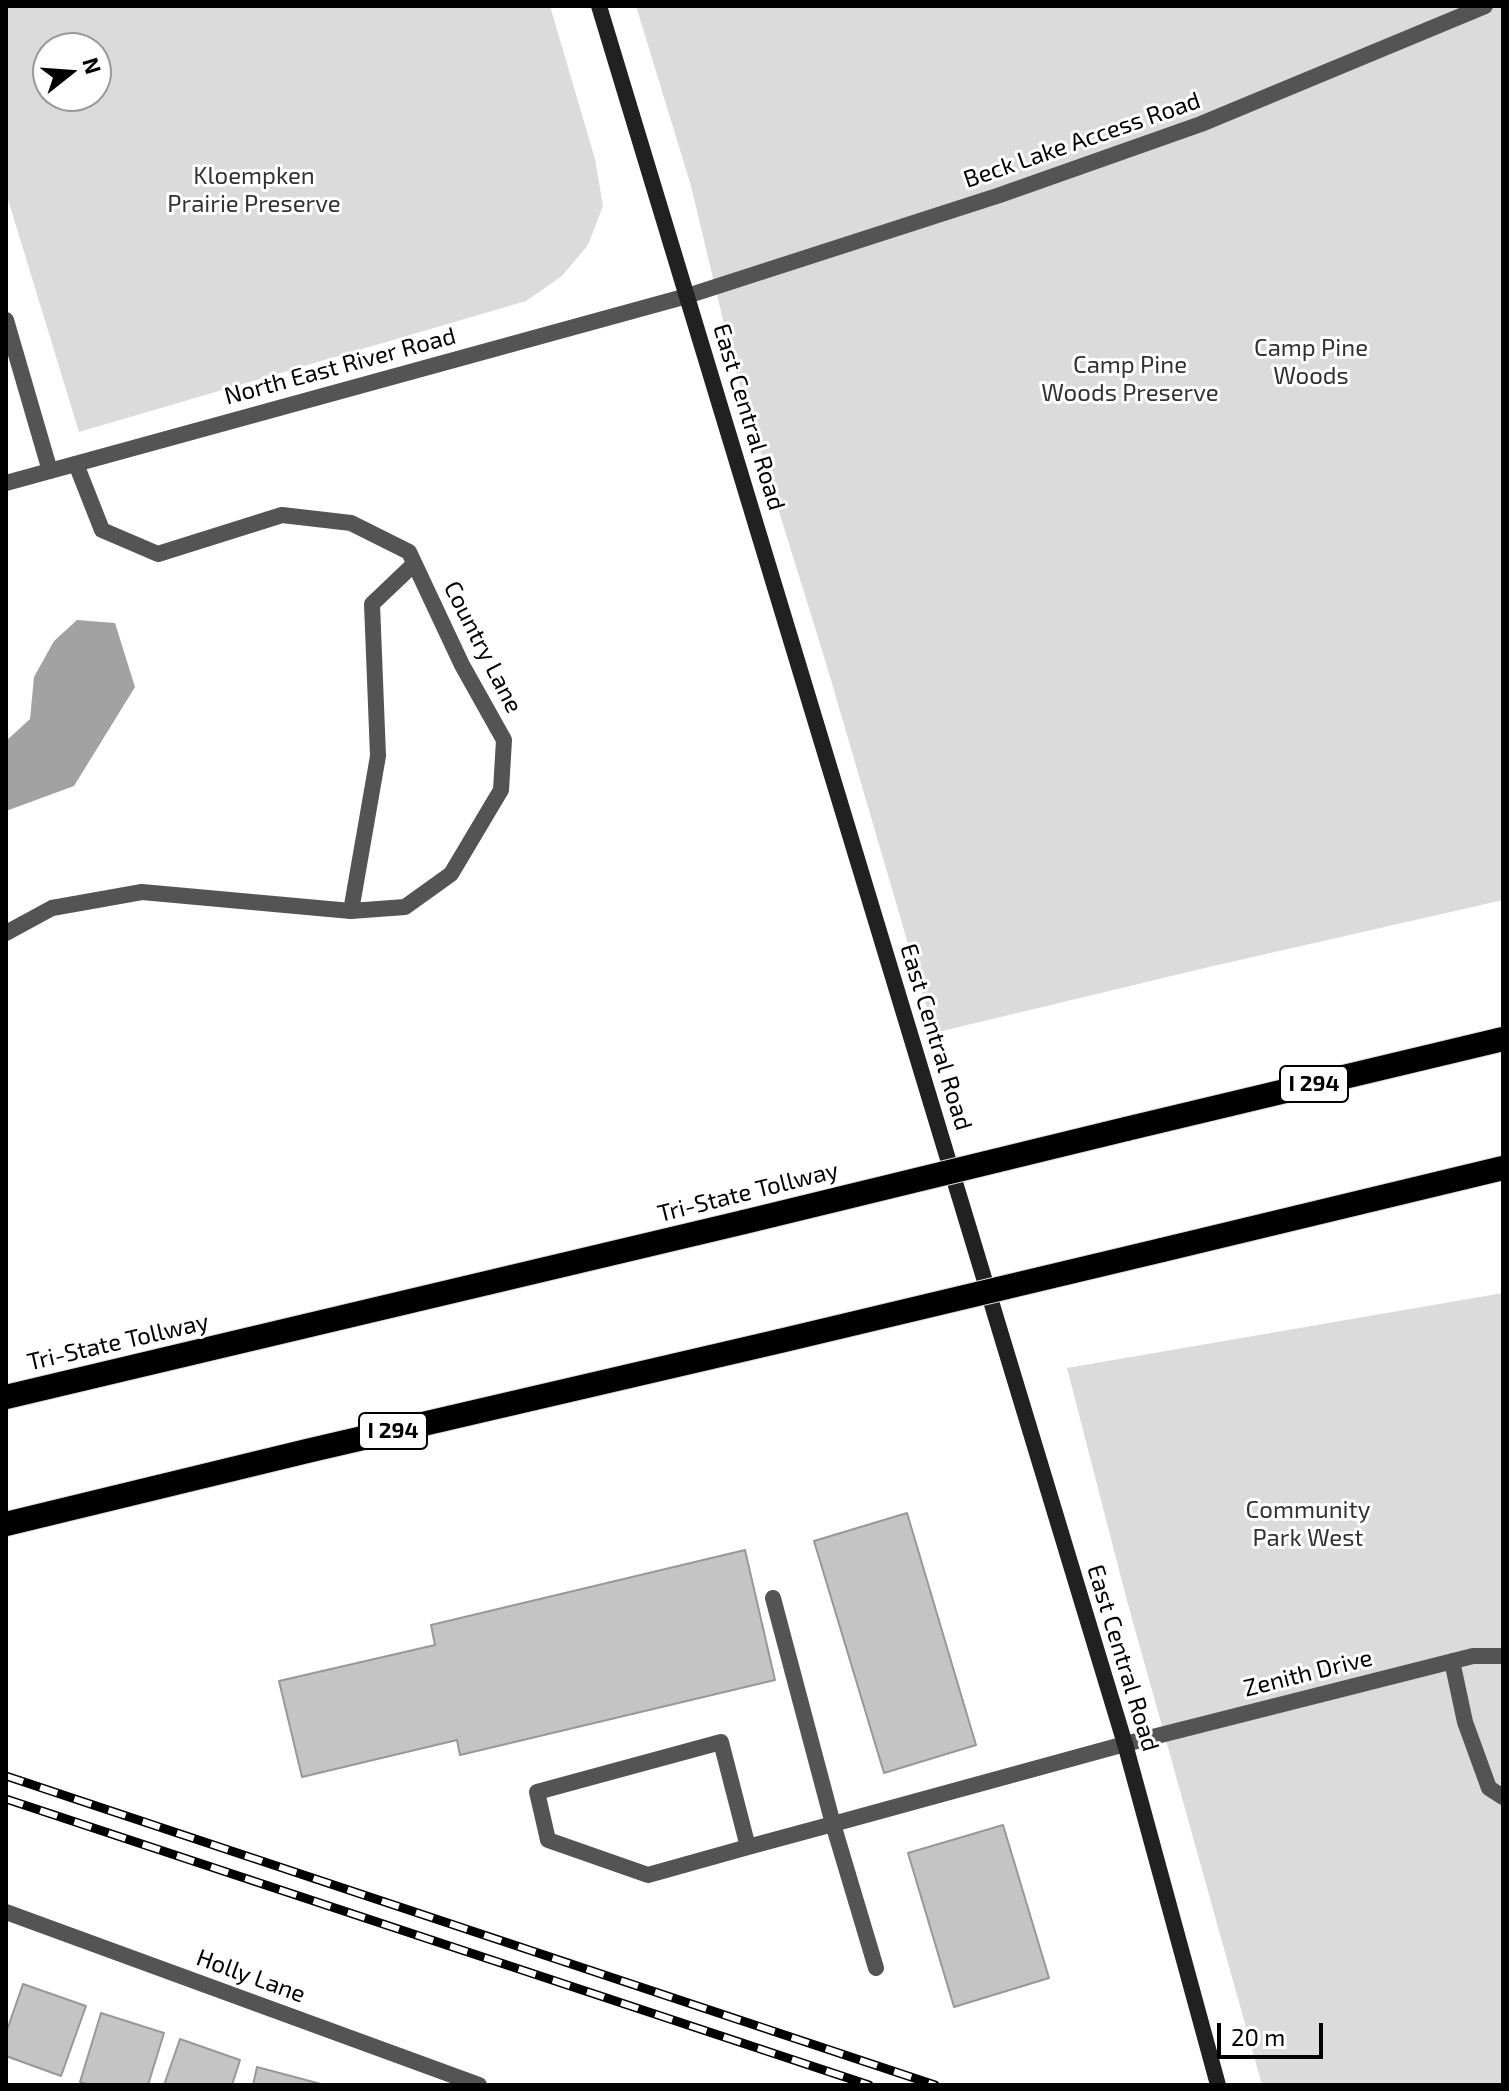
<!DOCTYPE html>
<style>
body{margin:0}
#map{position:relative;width:1509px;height:2091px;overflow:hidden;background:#fff;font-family:"Exo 2",sans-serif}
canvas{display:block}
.frame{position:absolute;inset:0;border:8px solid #000;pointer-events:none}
.north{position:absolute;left:32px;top:32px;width:80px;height:80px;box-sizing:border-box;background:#fff;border:2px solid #999;border-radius:50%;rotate:73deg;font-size:22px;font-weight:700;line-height:32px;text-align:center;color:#000}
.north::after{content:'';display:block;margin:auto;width:28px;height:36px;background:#000;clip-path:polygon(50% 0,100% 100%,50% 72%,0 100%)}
.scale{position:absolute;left:1217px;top:2023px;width:106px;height:36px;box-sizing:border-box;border:4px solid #000;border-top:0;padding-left:10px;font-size:24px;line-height:28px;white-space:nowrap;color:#000;-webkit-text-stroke:6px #fff;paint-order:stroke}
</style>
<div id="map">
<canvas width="1509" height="2091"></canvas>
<div class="frame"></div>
<div class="north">N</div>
<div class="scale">20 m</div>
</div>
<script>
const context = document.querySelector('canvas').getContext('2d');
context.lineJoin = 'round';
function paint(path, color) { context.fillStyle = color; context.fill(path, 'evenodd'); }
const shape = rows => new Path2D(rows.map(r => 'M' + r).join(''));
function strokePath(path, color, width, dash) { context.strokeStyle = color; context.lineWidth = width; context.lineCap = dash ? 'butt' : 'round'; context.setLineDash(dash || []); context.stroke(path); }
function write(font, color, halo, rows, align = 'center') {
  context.font = font + ' "Exo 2",sans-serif'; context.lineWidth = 6; context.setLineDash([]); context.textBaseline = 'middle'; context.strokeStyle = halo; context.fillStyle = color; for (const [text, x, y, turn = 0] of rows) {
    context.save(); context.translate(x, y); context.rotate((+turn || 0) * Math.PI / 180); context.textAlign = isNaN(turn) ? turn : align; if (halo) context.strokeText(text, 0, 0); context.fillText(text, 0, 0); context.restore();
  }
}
paint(shape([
 [6,6,550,6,595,159,603,206,588,245,562,276,526,301,79,432,6,193],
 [48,48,96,48,96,96,48,96],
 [636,6,1503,6,1503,900,1209,967,934,1033,826,663,735,370,691,186],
 [1503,1293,1503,2085,1262,2085,1126,1597,1067,1368]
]), '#dbdbdb');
paint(shape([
 [77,620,115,623,135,687,74,786,6,811,6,741,30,719,34,677,54,641]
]), '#a2a2a2');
const building = shape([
 [907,1513,976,1745,884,1773,814,1541,907,1513],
 [745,1550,775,1680,460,1755,457,1740,302,1777,279,1681,435,1645,431,1625,745,1550],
 [1003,1825,1049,1978,954,2007,908,1853,1003,1825],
 [23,1984,86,2006,61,2076,6,2056,6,2033,23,1984],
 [101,2013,164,2033,148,2085,90,2085,80,2082,101,2013],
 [180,2039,240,2060,232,2085,164,2085,180,2039],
 [257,2067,321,2084,321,2085,253,2085,257,2067]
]);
paint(building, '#c4c4c4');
strokePath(building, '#989898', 2);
const motorway = shape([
 [1126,1129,1503,1039],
 [1162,1250,1503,1168],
 [6,1397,744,1222],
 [6,1524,307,1451,780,1341]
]);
strokePath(motorway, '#dbdbdb', 26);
strokePath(shape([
 [687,296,1000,195,1201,124,1485,6],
 [6,320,50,471],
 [351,911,378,756,372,604,414,564],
 [773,1598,833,1824,876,1968],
 [1452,1661,1465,1722,1489,1788,1503,1797],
 [748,1847,721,1742,537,1792,548,1840,648,1875,748,1847,833,1824,1125,1744,1473,1656,1503,1656]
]), '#545454', 16);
strokePath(shape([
 [6,933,52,908,142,892,351,911,405,907,451,874,501,790,504,740,462,665,409,552,351,523,282,515,158,554,102,530,76,464],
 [6,1912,479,2085]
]), '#545454', 16);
strokePath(shape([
 [6,483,687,296]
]), '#545454', 16);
strokePath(shape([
 [599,6,1125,1744,1218,2085]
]), '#212121', 16);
strokePath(motorway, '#000', 24);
const rail = shape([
 [6,1776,935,2085],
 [6,1799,869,2085]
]);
strokePath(rail, '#000', 9);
strokePath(rail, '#fff', 6, [18]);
const motorwayBridge = shape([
 [744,1222,1126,1129],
 [780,1341,1162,1250]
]);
strokePath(motorwayBridge, '#dbdbdb', 26, []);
strokePath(motorwayBridge, '#000', 24);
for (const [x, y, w] of [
 [1314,1084,68],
 [393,1431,68]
]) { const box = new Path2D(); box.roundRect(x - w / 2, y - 18, w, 36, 6); context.fillStyle = '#fff'; context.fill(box); strokePath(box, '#000', 2); }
write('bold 22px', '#000', null, [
 ["I 294",1314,1084],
 ["I 294",393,1431]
]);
write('24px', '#000', '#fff', [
 ["Beck Lake Access Road",1082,140,-19],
 ["North East River Road",340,366,-15],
 ["East Central Road",749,417,73],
 ["Country Lane",483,647,63],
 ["East Central Road",936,1037,73],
 ["Tri-State Tollway",748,1192,-14],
 ["Tri-State Tollway",118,1342,-13],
 ["East Central Road",1123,1658,73],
 ["Zenith Drive",1308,1673,-14],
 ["Holly Lane",251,1976,20]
]);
write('24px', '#323232', '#fff', [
 ["Kloempken",254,176],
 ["Prairie Preserve",254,204],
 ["Camp Pine",1311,348],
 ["Woods",1311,376],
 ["Camp Pine",1130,365],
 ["Woods Preserve",1130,393],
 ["Community",1308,1510],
 ["Park West",1308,1538]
]);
</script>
